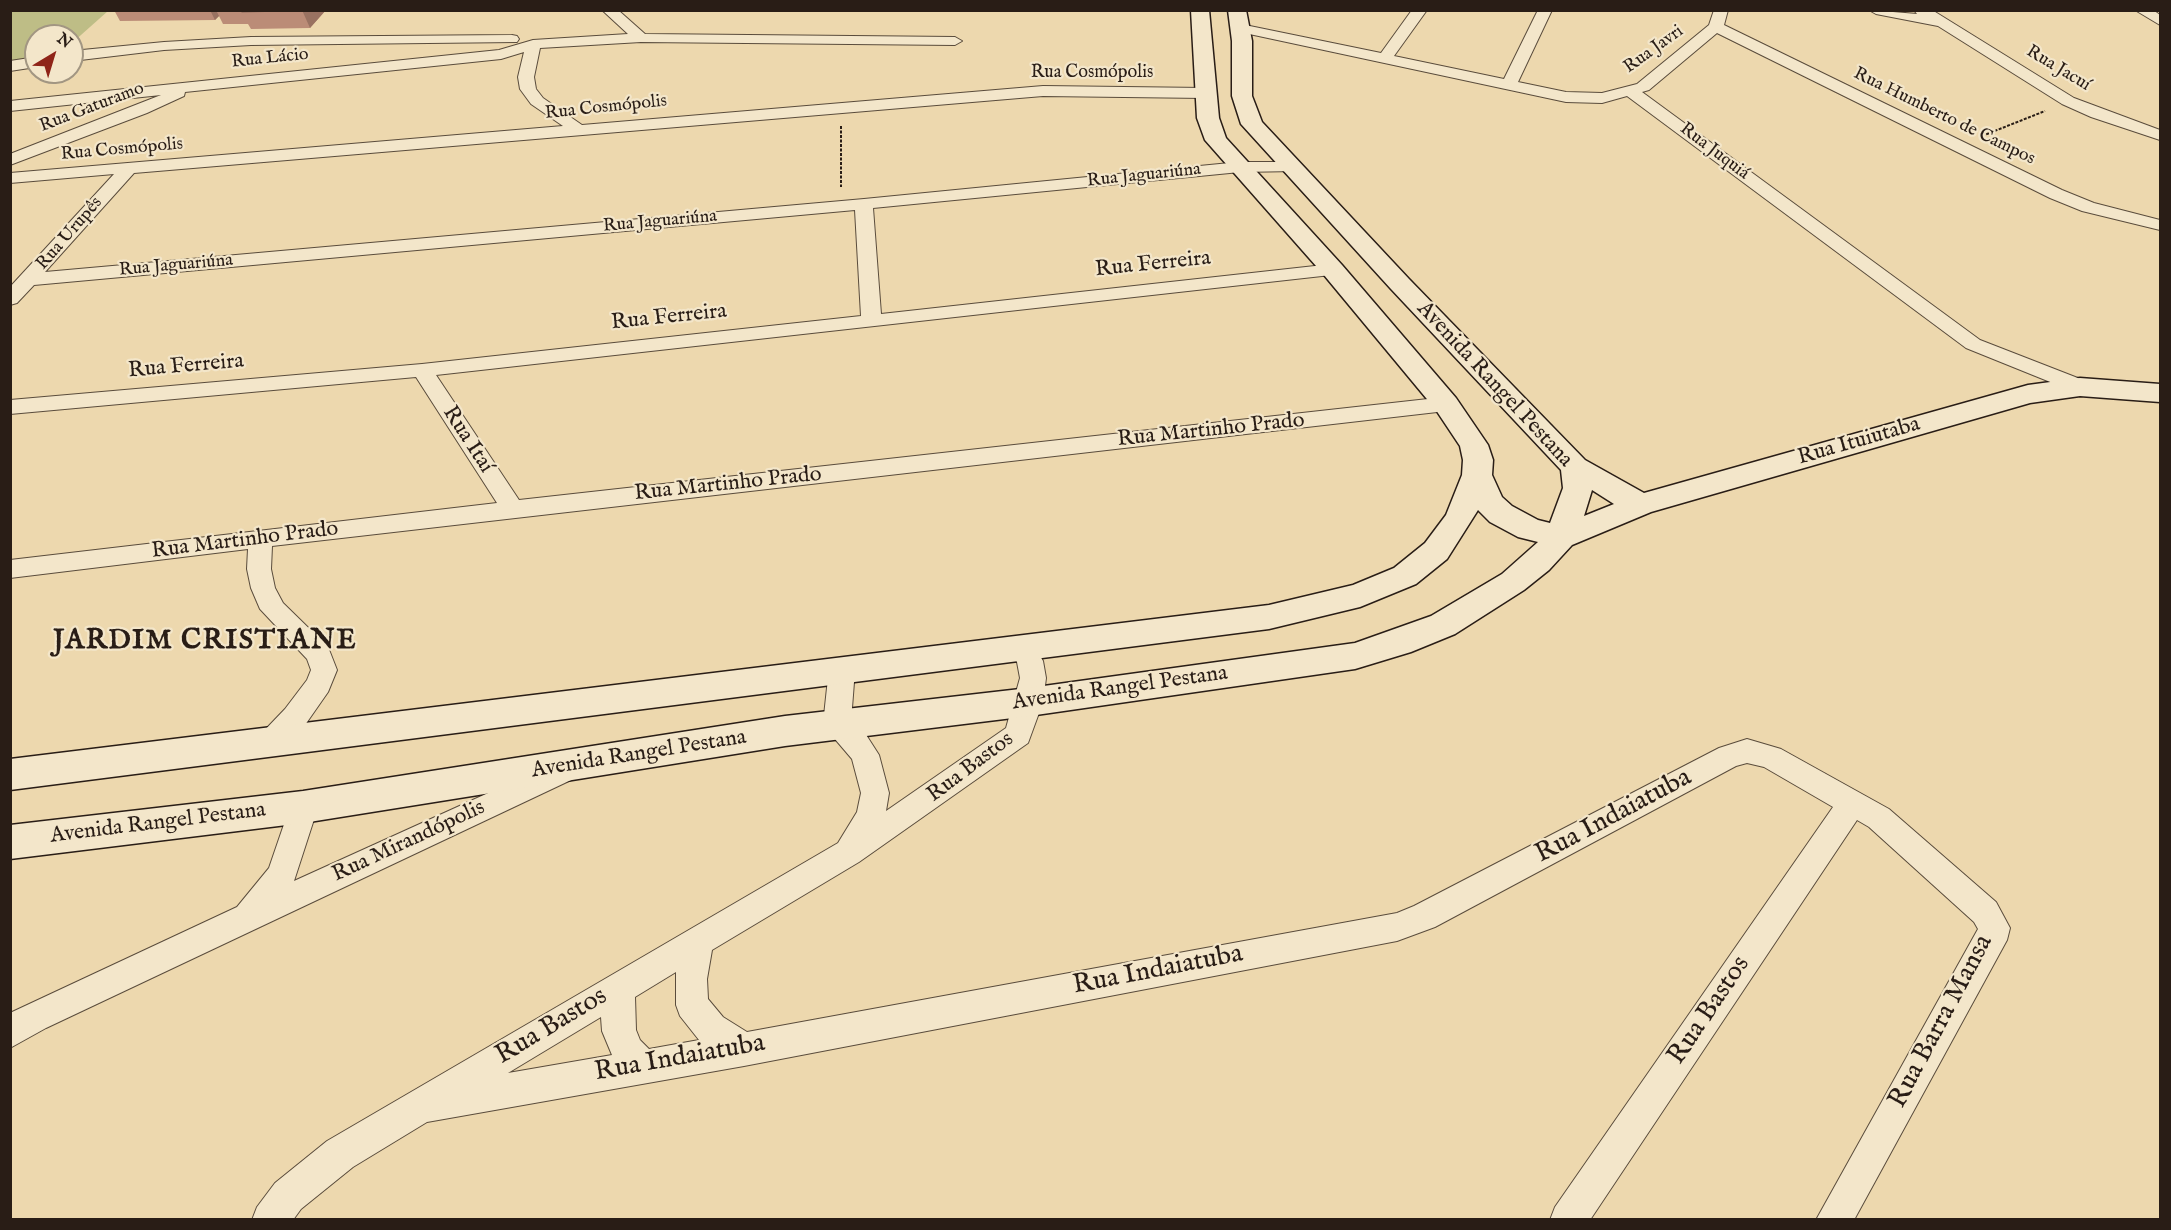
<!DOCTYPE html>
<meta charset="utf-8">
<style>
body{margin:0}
#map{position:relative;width:2171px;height:1230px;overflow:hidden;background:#edd8ae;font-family:"IM FELL English",serif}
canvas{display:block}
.frame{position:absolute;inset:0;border:12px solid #291d16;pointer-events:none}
.north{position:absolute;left:24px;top:24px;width:60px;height:60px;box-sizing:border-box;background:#f3e6ca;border:2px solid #a29682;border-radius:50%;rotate:38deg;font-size:16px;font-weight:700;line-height:24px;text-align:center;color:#291d16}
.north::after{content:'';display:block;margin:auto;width:21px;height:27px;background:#8f2418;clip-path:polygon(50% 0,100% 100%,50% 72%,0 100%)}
</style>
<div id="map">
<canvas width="2171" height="1230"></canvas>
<div class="frame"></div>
<div class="north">N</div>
</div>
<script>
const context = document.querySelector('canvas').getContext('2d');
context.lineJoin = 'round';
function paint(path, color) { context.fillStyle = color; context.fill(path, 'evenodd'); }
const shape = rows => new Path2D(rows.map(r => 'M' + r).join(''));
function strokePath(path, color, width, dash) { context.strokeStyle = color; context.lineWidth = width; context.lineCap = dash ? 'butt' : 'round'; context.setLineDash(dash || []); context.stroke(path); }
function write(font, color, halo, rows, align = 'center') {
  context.font = font + ' "IM FELL English",serif'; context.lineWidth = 4.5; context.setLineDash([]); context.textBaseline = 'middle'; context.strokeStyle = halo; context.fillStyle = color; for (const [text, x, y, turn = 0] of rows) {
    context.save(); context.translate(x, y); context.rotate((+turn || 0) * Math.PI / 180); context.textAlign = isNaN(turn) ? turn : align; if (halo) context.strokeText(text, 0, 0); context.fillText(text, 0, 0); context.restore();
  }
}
paint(shape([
 [11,11,108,11,72,43,72,36,36,36,36,58,11,61]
]), '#bebd86');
const street = shape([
 [602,10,618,10,645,34,955,37,962,41,955,45,641,42,540,48,534,77,536,89,543,98,582,125,1043,86,1205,88,1213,93,1205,98,1043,96,134,173,45,272,864,199,1240,162,1290,162,1296,163,1299,167,1296,171,1240,172,873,208,881,314,1333,264,1343,270,1340,274,436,375,519,500,1446,397,1454,399,1457,404,1454,409,1446,411,272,546,271,569,275,588,283,603,328,647,337,670,328,692,305,725,282,749,272,752,262,749,258,741,262,733,285,709,307,680,311,670,307,659,260,609,251,588,247,569,248,549,10,578,10,560,497,503,416,377,10,414,10,400,422,364,861,316,855,210,34,285,17,303,10,305,10,287,114,174,10,183,10,173,563,126,531,104,520,89,518,77,524,52,501,59,185,92,184,96,147,113,10,165,10,154,161,95,10,111,10,101,499,50,533,40,628,34,602,10],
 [1412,10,1427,10,1394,56,1504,79,1538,10,1552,10,1518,82,1566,92,1602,93,1637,84,1709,25,1714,10,1728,10,1724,25,2062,190,2094,203,2160,220,2160,230,2082,211,2050,198,1717,33,1649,90,1642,92,1980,340,2088,382,2091,387,2088,392,2080,394,1966,348,1627,96,1602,103,1566,102,1240,32,1233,28,1240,24,1381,53,1412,10],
 [1869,10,1917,14,1914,10,1932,10,2074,98,2160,130,2160,140,2091,117,2062,104,1938,26,1876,14,1869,10],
 [2135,10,2153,10,2160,15,2160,25,2135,10],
 [512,35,517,36,519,39,517,42,251,45,164,50,72,61,72,51,164,42,251,37,512,35],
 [36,57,36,67,10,71,10,61,36,57],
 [1022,637,1031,640,1043,661,1046,678,1043,702,1028,743,859,862,712,950,707,979,708,999,723,1017,747,1032,1397,913,1414,906,1719,748,1747,739,1781,749,1889,809,1996,902,2010,928,2007,940,1854,1220,1816,1220,1978,929,1974,922,1869,827,1857,820,1590,1220,1550,1220,1555,1207,1833,807,1764,767,1747,763,1736,766,1435,927,1397,941,744,1066,427,1122,353,1167,301,1209,293,1220,252,1220,257,1207,275,1183,327,1141,838,843,857,812,861,793,852,759,823,725,829,669,833,662,842,659,851,662,855,669,851,721,863,730,879,755,889,793,886,811,1006,728,1020,678,1017,662,1009,647,1013,640,1022,637],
 [676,972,676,1005,680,1016,699,1040,649,1049,640,1040,636,1030,635,997,676,972],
 [601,1017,602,1031,612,1055,508,1073,601,1017],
 [561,760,571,764,575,772,571,780,46,1028,10,1048,10,1013,237,907,269,868,293,798,303,794,313,798,318,807,294,881,561,760]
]);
const secondary = shape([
 [1191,10,1209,10,1219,118,1226,138,1342,265,1456,398,1488,445,1493,460,1492,475,1502,497,1512,506,1538,520,1550,523,1563,488,1561,470,1391,289,1241,124,1232,96,1232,41,1228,10,1246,10,1252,41,1252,96,1262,122,1409,279,1585,460,1644,493,2028,385,2080,378,2160,384,2160,402,2080,396,2030,403,1651,512,1572,545,1549,570,1524,590,1455,634,1411,652,1355,669,1029,716,785,746,303,823,10,859,10,825,303,791,785,716,1029,688,1355,643,1431,616,1502,574,1538,542,1518,537,1490,522,1478,510,1447,559,1416,584,1360,607,1269,629,10,790,10,759,1269,605,1353,585,1394,568,1425,543,1446,515,1462,475,1463,460,1460,446,1436,410,1324,275,1205,140,1197,118,1191,10],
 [1592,490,1614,504,1584,516,1592,490]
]);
strokePath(street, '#5a4c3c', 2);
strokePath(secondary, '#291d16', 3);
strokePath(shape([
 [841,126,841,187],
 [1982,136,2045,111]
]), '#291d16', 2, [3, 1.5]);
paint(street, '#f3e6ca');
paint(secondary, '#f3e6ca');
paint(shape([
 [114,10,326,10,310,28,251,29,248,24,223,24,219,16,215,20,120,21]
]), '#bb8c77');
paint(shape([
 [210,10,216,10,219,16,215,20],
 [302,10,326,10,310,28]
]), '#997261');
const building = shape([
 [243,10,302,10,242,12,243,10]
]);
paint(building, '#daa38a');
strokePath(building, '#997261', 1.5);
write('18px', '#291d16', '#f3e6ca', [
 ["Rua Javri",1654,50,-36],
 ["Rua Lácio",270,59,-6],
 ["Rua Jacuí",2058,69,31],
 ["Rua Cosmópolis",1092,73],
 ["Rua Gaturamo",92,108,-21],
 ["Rua Cosmópolis",606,108,-6],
 ["Rua Humberto de Campos",1944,117,26],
 ["Rua Cosmópolis",122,150,-5],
 ["Rua Juquiá",1714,152,37],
 ["Rua Jaguariúna",1144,176,-6],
 ["Rua Jaguariúna",660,222,-5],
 ["Rua Urupês",70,234,-49],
 ["Rua Jaguariúna",176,266,-5]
]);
write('22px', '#291d16', '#f3e6ca', [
 ["Rua Ferreira",1153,265,-6],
 ["Rua Ferreira",669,318,-6],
 ["Rua Ferreira",186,367,-5],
 ["Avenida Rangel Pestana",1494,385,47],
 ["Rua Martinho Prado",1211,431,-6],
 ["Rua Itaí",467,440,57],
 ["Rua Ituiutaba",1859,442,-16],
 ["Rua Martinho Prado",728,485,-6],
 ["Rua Martinho Prado",245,541,-7],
 ["Avenida Rangel Pestana",1120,689,-8],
 ["Avenida Rangel Pestana",639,755,-9],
 ["Rua Bastos",971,768,-37],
 ["Avenida Rangel Pestana",158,824,-7],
 ["Rua Mirandópolis",409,842,-25]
]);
write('27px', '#291d16', '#f3e6ca', [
 ["Rua Indaiatuba",1614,817,-28],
 ["Rua Indaiatuba",1158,971,-11],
 ["Rua Bastos",1710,1011,-56],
 ["Rua Barra Mansa",1942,1022,-62],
 ["Rua Bastos",552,1027,-31],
 ["Rua Indaiatuba",680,1059,-10]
]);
context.letterSpacing = '1.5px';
write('bold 28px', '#291d16', '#f3e6ca', [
 ["JARDIM CRISTIANE",205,642]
]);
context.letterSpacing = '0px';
</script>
